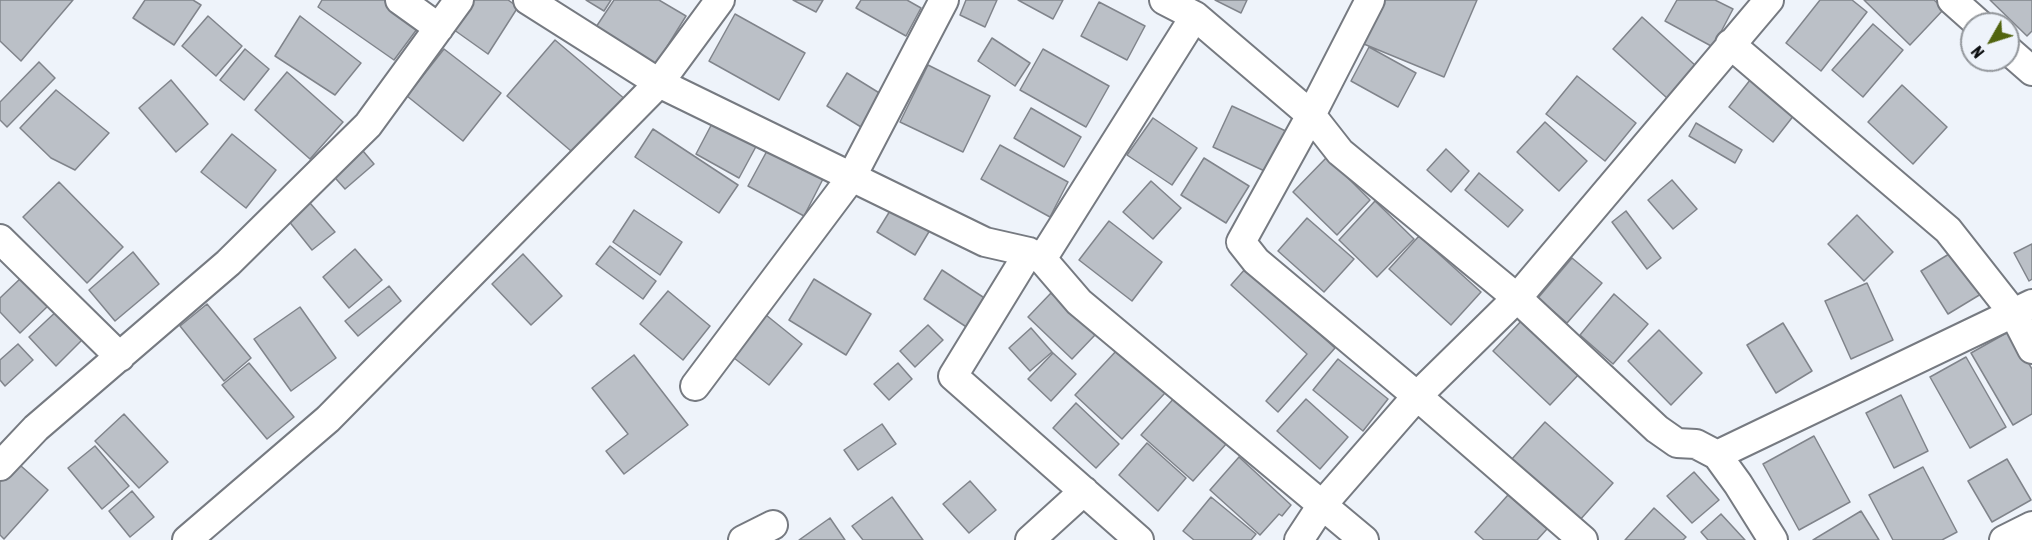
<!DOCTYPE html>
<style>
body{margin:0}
#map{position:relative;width:2032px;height:540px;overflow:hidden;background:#eef3fa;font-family:"Asap Condensed",sans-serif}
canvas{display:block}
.north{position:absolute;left:1960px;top:12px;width:60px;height:60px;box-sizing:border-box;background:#eef3fa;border:2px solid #93979c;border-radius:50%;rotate:231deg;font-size:16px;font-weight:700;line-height:24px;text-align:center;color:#0b0d0f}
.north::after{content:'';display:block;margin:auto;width:21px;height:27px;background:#51640f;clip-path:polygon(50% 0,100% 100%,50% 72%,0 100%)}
</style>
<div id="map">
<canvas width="2032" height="540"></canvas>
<div class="north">N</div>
</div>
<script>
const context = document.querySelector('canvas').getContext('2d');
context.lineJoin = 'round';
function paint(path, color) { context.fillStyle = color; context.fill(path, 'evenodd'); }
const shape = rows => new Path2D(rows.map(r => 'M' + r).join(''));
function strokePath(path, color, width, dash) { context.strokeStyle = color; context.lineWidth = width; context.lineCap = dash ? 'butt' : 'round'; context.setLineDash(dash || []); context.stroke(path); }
const building = shape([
 [0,0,73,0,21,61,0,41,0,0],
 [145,0,193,0,201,5,174,45,133,18,145,0],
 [322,0,387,0,420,25,394,60,318,7,322,0],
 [468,0,508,0,518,7,488,54,450,27,468,0],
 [586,0,611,0,604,11,586,0],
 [614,0,659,0,686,16,650,74,590,36,614,0],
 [793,0,823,0,816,12,793,0],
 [861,0,907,0,921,8,906,36,856,8,861,0],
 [966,0,997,0,985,27,960,15,966,0],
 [1018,0,1063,0,1053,19,1018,0],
 [1215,0,1247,0,1241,13,1215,0],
 [1379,0,1477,0,1444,77,1359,42,1379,0],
 [1677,0,1715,0,1733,9,1713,47,1665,21,1677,0],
 [1820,0,1852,0,1867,12,1821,71,1786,43,1820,0],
 [1864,0,1934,0,1944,9,1910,45,1864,0],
 [1990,0,2032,0,2032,31,2027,36,1990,0],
 [1099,2,1145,26,1127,60,1081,36,1099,2],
 [735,14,805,53,779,100,709,61,735,14],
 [208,16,242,46,216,76,182,46,208,16],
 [300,16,361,63,335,95,275,56,300,16],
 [1642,17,1696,66,1667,98,1613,49,1642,17],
 [1873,24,1903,50,1863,97,1832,70,1873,24],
 [992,38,1030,63,1015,86,978,61,992,38],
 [555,40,626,100,578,157,507,96,555,40],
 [1369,47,1416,73,1398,107,1351,81,1369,47],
 [245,49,269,69,244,100,220,80,245,49],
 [444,49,501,93,463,141,407,96,444,49],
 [1043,49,1109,86,1086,127,1020,90,1043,49],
 [39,62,55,78,7,127,0,120,0,102,39,62],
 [928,65,990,96,963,152,900,122,928,65],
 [287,72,343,122,310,159,255,110,287,72],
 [847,73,881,94,861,127,827,106,847,73],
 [1754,75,1798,110,1773,142,1729,107,1754,75],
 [1577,76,1636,123,1605,161,1546,114,1577,76],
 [171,80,208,124,176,152,139,108,171,80],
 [1902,85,1947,127,1913,164,1868,122,1902,85],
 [56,90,109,133,75,170,51,158,20,128,56,90],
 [1232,106,1290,133,1271,174,1213,147,1232,106],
 [1031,108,1081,137,1064,167,1014,138,1031,108],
 [716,116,759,141,739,178,696,154,716,116],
 [1153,118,1197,148,1172,185,1127,155,1153,118],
 [1545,122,1587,161,1559,191,1517,152,1545,122],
 [1696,123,1742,150,1735,163,1689,136,1696,123],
 [653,129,738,185,719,213,635,157,653,129],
 [232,134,276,170,246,208,201,172,232,134],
 [358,145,374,164,345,189,329,171,358,145],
 [1000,145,1068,182,1050,217,981,179,1000,145],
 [768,149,823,179,804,216,748,186,768,149],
 [1446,149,1469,171,1451,192,1427,170,1446,149],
 [1327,157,1370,200,1337,235,1293,192,1327,157],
 [1204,158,1249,186,1226,223,1181,195,1204,158],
 [1479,173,1523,210,1508,227,1465,190,1479,173],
 [1672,180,1697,209,1673,229,1648,200,1672,180],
 [1151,181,1181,208,1153,239,1123,212,1151,181],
 [59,182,123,247,87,283,23,217,59,182],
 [1375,201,1414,239,1377,277,1339,240,1375,201],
 [310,203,335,232,312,250,288,220,310,203],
 [893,206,930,230,915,255,877,232,893,206],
 [634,210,682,242,660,275,613,242,634,210],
 [1626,211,1661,258,1647,269,1612,222,1626,211],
 [1857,215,1893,252,1864,281,1828,244,1857,215],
 [1307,218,1354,259,1324,292,1278,251,1307,218],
 [1109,221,1162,262,1132,301,1079,260,1109,221],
 [1419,236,1481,292,1451,325,1389,269,1419,236],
 [2032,244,2032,279,2029,281,2014,253,2032,244],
 [610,246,656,281,643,299,596,264,610,246],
 [355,249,382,280,349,308,323,277,355,249],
 [1954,251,1981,294,1948,314,1921,271,1954,251],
 [133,252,159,284,115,321,89,290,133,252],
 [523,254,562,296,531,325,492,284,523,254],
 [1572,258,1602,283,1567,323,1538,298,1572,258],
 [1246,268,1335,348,1278,412,1266,401,1307,354,1231,285,1246,268],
 [942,270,989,301,971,330,924,299,942,270],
 [23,276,50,304,20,333,0,312,0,298,23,276],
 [814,279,871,314,846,355,789,320,814,279],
 [1867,283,1893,340,1851,359,1825,301,1867,283],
 [389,286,401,301,358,336,345,321,389,286],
 [668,291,710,326,683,360,640,324,668,291],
 [1051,293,1095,335,1072,359,1028,317,1051,293],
 [1614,294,1648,324,1613,364,1580,335,1614,294],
 [207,304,251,358,224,381,180,326,207,304],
 [300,307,336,358,291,391,254,339,300,307],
 [59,309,85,337,56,366,29,337,59,309],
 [766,315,802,344,769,385,734,358,766,315],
 [1524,318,1581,372,1550,405,1493,351,1524,318],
 [1783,323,1812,371,1776,393,1747,345,1783,323],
 [928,325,943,340,915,367,900,351,928,325],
 [1031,328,1052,352,1030,371,1009,348,1031,328],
 [1659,330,1702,373,1671,405,1628,361,1659,330],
 [2010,331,2032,369,2032,414,2013,425,1971,353,2010,331],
 [18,344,33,360,5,386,0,380,0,360,18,344],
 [1118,349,1165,393,1122,439,1075,395,1118,349],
 [1053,353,1076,374,1051,401,1028,379,1053,353],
 [634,355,688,425,624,474,606,451,628,434,592,388,634,355],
 [1966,357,2006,427,1970,448,1930,377,1966,357],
 [1338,359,1388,399,1363,431,1313,390,1338,359],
 [249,363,294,417,267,439,222,385,249,363],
 [898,363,912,379,889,400,874,384,898,363],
 [1901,395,1928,451,1894,468,1866,413,1901,395],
 [1176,396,1227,443,1193,481,1141,435,1176,396],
 [1306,399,1348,437,1320,469,1277,431,1306,399],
 [1076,403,1119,444,1096,468,1053,428,1076,403],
 [124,414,168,462,139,488,95,441,124,414],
 [1545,422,1613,483,1579,521,1511,460,1545,422],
 [882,424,896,444,858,470,844,450,882,424],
 [1814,436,1850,502,1799,530,1763,464,1814,436],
 [1147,443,1186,478,1158,511,1119,475,1147,443],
 [95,446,129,486,102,509,68,468,95,446],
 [1239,457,1291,505,1282,516,1279,514,1260,535,1210,490,1239,457],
 [12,458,48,490,4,539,0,535,0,472,12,458],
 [2007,459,2031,500,1992,522,1968,481,2007,459],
 [1923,467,1957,532,1942,540,1893,540,1869,495,1923,467],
 [1694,472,1719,500,1692,523,1667,496,1694,472],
 [970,481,996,510,969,533,943,504,970,481],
 [132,491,154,517,130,537,109,511,132,491],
 [1508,495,1547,529,1537,540,1484,540,1475,532,1508,495],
 [892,497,923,540,863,540,852,526,892,497],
 [1211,497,1256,534,1251,540,1194,540,1183,531,1211,497],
 [1654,508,1686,537,1683,540,1625,540,1654,508],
 [1861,511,1879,540,1813,540,1861,511],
 [1721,514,1745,540,1708,540,1701,532,1721,514],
 [830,518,845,540,799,540,830,518]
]);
paint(building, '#bbc0c7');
strokePath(building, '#80848b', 1.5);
const minor = shape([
 [400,0,439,28],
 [528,0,659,83,985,242,1029,252,1042,259,1079,302,1364,540],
 [1164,0,1195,16,1311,115,1241,242,1256,261,1417,396,1583,540],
 [1370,0,1311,115,1340,152,1517,298,1657,429,1677,443,1696,444,1717,455,1738,484,1773,540],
 [1952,0,1979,24],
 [1730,44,1948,230,2014,314,2032,349],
 [2008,50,2032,71],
 [0,239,120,357],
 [1029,252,953,376,1139,540],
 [1042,259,1195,16],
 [695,386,851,178,944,0],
 [1717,455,2032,304],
 [0,466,36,428,228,263,368,125,459,0],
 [187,540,328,419,659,83,720,0],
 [743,540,773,525],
 [1030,540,1084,491],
 [1299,540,1322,505,1417,396,1517,298,1769,0],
 [2004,540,2032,526]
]);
strokePath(minor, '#767a81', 32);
strokePath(minor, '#fff', 28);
</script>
